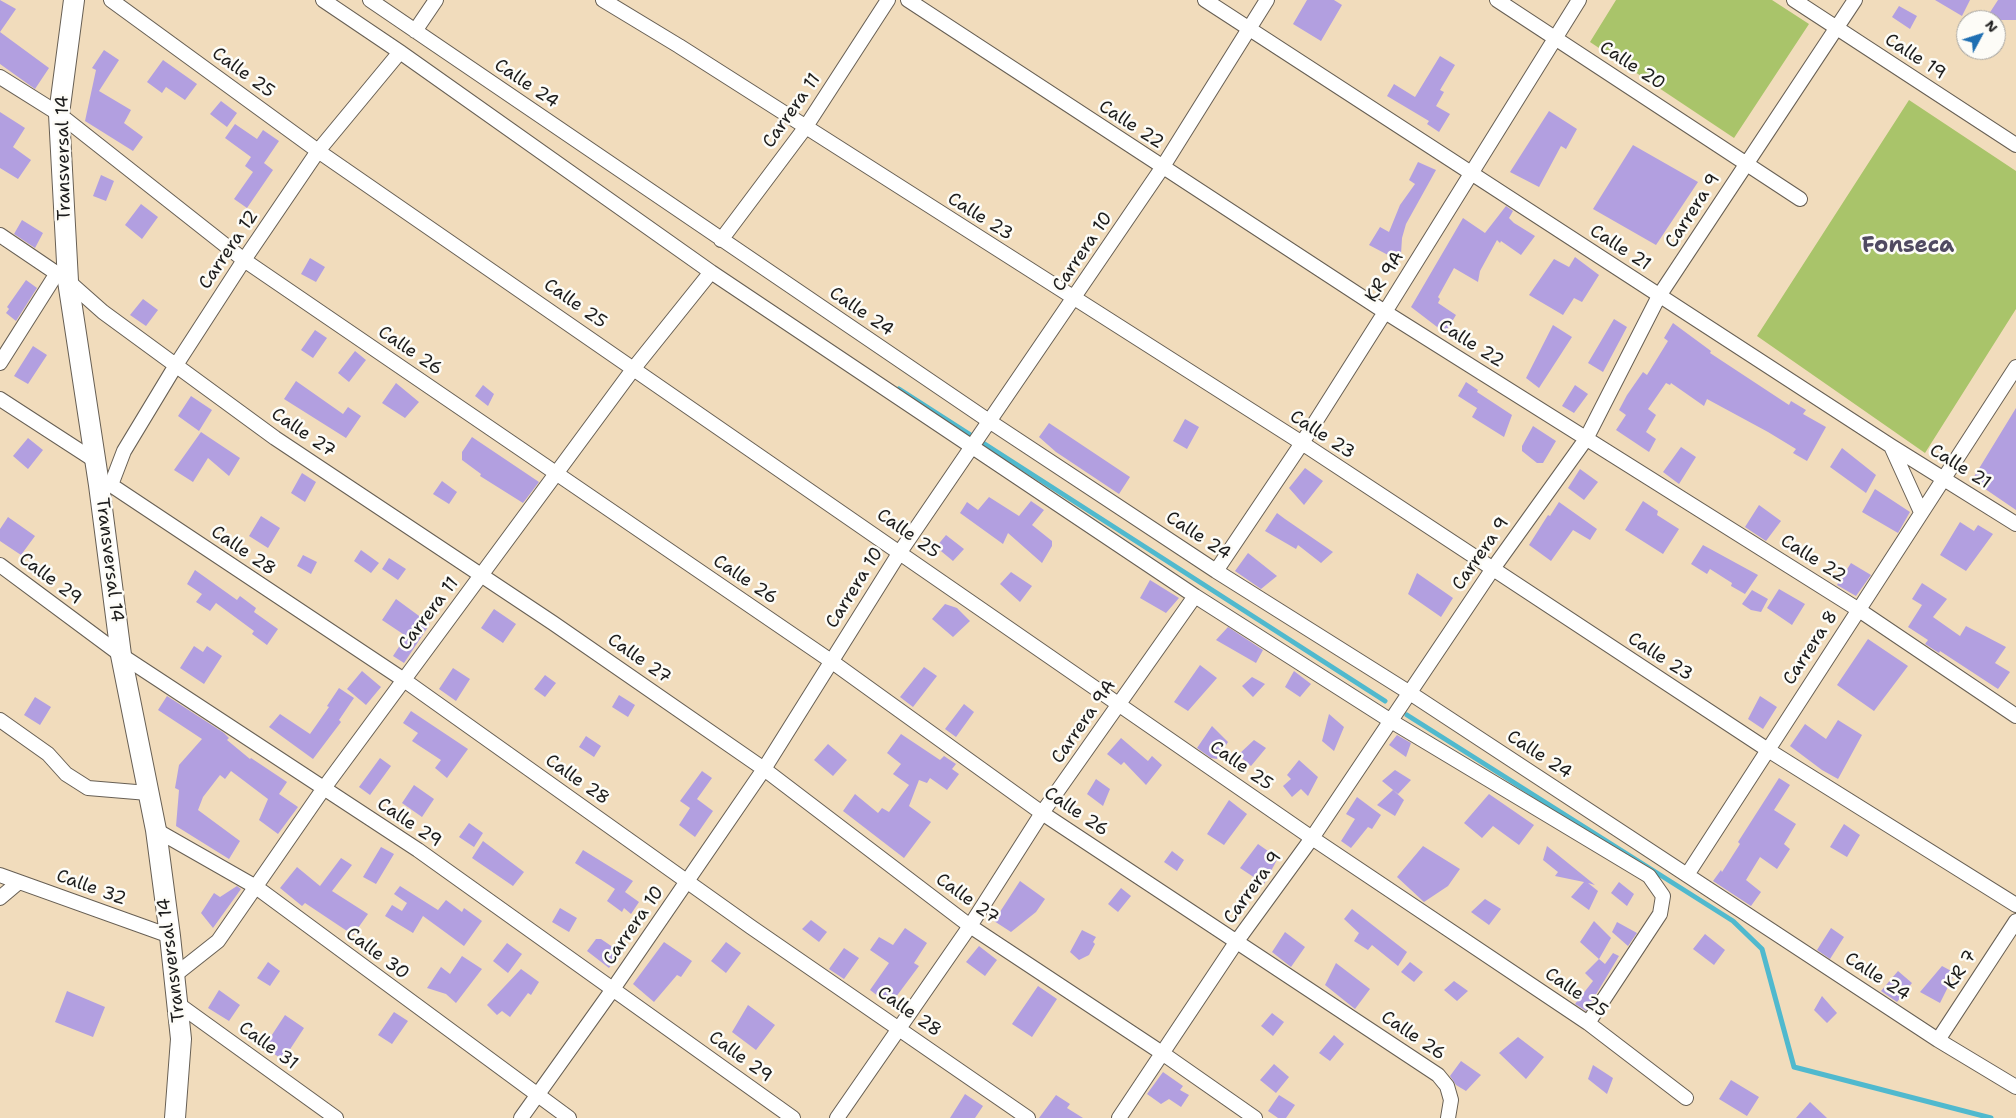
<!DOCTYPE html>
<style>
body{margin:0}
#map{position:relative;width:2016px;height:1118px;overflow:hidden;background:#f1dcbc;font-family:"Shantell Sans",sans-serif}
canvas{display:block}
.north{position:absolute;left:1956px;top:10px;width:50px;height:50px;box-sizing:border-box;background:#fdfcf7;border:1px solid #a3a29f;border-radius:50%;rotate:50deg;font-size:14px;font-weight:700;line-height:20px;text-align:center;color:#1c1c1c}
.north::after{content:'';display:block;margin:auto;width:18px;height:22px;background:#1f6fb2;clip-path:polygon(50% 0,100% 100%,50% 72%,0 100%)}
</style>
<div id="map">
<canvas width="2016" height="1118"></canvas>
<div class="north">N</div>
</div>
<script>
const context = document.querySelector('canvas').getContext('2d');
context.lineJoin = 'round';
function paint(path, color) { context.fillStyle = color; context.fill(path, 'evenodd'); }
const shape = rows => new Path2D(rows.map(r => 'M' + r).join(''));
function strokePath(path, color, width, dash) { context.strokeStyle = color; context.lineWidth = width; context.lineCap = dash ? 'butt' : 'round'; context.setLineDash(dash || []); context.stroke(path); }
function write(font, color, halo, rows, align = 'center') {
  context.font = font + ' "Shantell Sans",sans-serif'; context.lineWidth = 5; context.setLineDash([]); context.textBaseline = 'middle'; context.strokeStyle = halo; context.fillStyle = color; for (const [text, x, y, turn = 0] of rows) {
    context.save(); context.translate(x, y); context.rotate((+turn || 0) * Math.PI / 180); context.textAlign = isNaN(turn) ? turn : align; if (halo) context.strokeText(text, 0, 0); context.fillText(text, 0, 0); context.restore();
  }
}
paint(shape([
 [1616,0,1772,0,1809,24,1734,138,1590,42],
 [1909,100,2016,171,2016,309,1925,453,1757,336]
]), '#a9c46a');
strokePath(shape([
 [899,389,1385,701],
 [1407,715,1733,921,1762,949,1794,1067,1991,1118]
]), '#50b9ce', 5);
paint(shape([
 [0,0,16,9,0,32,49,68,35,89,0,64],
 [1307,0,1334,0,1342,5,1321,41,1293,24],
 [1935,0,1970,0,1962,16],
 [1998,0,2016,0,2016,20,1985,20],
 [1899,6,1917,16,1910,29,1892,17],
 [104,50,119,60,99,91,131,110,124,123,143,137,133,151,85,121,96,70,92,68],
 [1440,56,1455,65,1440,90,1444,92,1436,106,1450,114,1439,132,1427,124,1429,121,1387,96,1394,84,1415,97],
 [163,60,197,84,185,100,166,87,162,93,147,82],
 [221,101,237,113,227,127,210,114],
 [1549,111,1577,129,1566,149,1561,146,1539,187,1510,172],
 [0,112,25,128,13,147,31,160,18,179,0,168],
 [235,124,257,139,263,130,279,141,264,163,273,170,247,208,234,199,253,172,245,166,251,157,225,138],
 [1633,145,1698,182,1656,245,1593,209],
 [1418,162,1436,170,1406,224,1402,238,1401,254,1388,255,1369,245,1380,227,1389,232,1400,205,1415,184,1409,180],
 [101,175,114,181,106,201,93,196],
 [141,204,158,217,142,239,125,225],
 [1506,206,1513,211,1509,218,1514,223,1535,236,1521,255,1501,241,1500,243,1497,240,1480,271,1478,282,1454,268,1438,297,1440,299,1438,303,1456,315,1445,333,1411,307,1463,218,1485,233],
 [22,220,43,233,35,248,14,234],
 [1575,257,1599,275,1582,302,1574,298,1563,315,1529,295,1554,259,1569,267],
 [310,258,325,267,316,282,301,274],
 [26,280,37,288,16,321,6,313,9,309,7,307],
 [143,299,158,310,146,326,130,315],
 [1614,319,1627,327,1603,372,1588,363],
 [1673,323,1711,351,1710,353,1789,405,1791,401,1806,410,1803,414,1826,427,1807,461,1793,453,1796,449,1768,432,1707,399,1704,406,1671,383,1670,385,1666,383,1648,409,1656,415,1646,432,1656,439,1649,452,1616,430,1626,415,1619,410,1627,395,1643,372,1647,375,1668,341,1664,338],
 [1553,325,1572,337,1539,388,1526,378],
 [315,330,327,338,313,358,301,350],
 [33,346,47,355,28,384,14,376],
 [355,351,366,360,349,382,338,373],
 [296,381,343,414,348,407,361,416,346,438,284,399],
 [1466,382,1478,390,1477,392,1512,415,1504,437,1472,417,1477,408,1458,396],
 [396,383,419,402,405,418,382,403],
 [483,385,494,394,488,406,475,396],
 [1575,385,1588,394,1574,413,1562,406],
 [191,396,212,410,199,431,178,416],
 [2016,408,2016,510,1972,480],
 [1185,419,1199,427,1187,449,1173,441],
 [1049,423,1130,477,1119,494,1056,452,1039,437],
 [1533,426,1556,441,1543,463,1537,463,1522,451,1522,446],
 [201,432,240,458,229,476,208,458,193,482,174,470],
 [472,437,539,482,523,503,480,476,481,474,462,460,462,452],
 [28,438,43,450,28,469,13,456],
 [1681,447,1696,457,1679,484,1663,472],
 [1842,448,1876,475,1866,493,1830,467],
 [1305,468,1323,481,1304,505,1289,488],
 [1580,469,1598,482,1584,500,1568,488],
 [302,473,316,482,305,502,291,493],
 [442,481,457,492,449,504,433,494],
 [1875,489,1910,512,1898,533,1862,512],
 [989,497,1019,516,1031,501,1044,510,1032,525,1052,541,1052,546,1042,563,1008,533,1003,544,960,513,967,502,978,510],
 [1643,501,1658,511,1657,515,1679,529,1663,554,1625,530],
 [1559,502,1597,529,1590,540,1573,530,1551,561,1529,545,1548,515,1550,516],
 [1759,505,1781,521,1766,541,1745,527],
 [1277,513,1285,519,1333,552,1321,563,1298,545,1296,549,1265,531],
 [261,516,280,528,268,548,249,536],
 [8,517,35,536,21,555,0,541,0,529],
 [1960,522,1974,531,1978,525,1993,534,1966,571,1940,555],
 [946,535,964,549,953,561,936,547],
 [1703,545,1758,575,1745,594,1731,586,1732,583,1710,569,1707,574,1691,564],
 [361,550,379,563,371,573,354,561],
 [1248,553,1277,576,1261,589,1235,571],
 [303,555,317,562,311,574,297,566],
 [389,558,406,569,398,580,382,569],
 [1851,563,1871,575,1856,596,1837,585],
 [195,570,237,600,240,596,256,608,254,612,278,629,267,645,252,634,254,631,216,603,210,611,196,602,202,594,187,584],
 [1011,572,1032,586,1020,602,1000,584],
 [1417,573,1453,598,1441,617,1408,594],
 [1150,580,1179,598,1166,613,1140,598],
 [1922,583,1947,599,1933,617,1960,636,1966,626,2006,647,1995,663,2010,672,1998,689,1940,651,1939,653,1925,644,1928,640,1908,627,1922,605,1912,599],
 [1779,589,1805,604,1792,625,1767,608],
 [1752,590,1768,599,1761,612,1751,610,1742,604],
 [396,599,430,624,404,663,393,656,406,636,382,620],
 [945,604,957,608,970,621,953,637,932,619],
 [494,609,516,624,503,643,481,628],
 [1228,627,1263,650,1256,663,1216,640],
 [1868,639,1908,666,1874,711,1837,685],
 [194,646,203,652,207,646,222,656,204,684,180,668],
 [1200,665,1217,678,1188,711,1174,702],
 [924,667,937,676,913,707,900,697],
 [453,668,470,679,456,701,439,689],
 [362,671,381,687,366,705,347,689],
 [1294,671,1311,684,1300,697,1285,687],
 [545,675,556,683,545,697,534,689],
 [1252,677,1265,684,1253,697,1242,686],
 [339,688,354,698,339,720,341,722,313,759,269,727,280,714,310,734,329,707,327,706],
 [619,695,635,705,628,717,612,707],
 [167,696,224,733,229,738,227,740,250,759,251,758,287,782,279,794,298,807,278,834,259,820,268,799,231,771,225,779,220,775,203,797,198,810,240,841,229,859,176,826,179,790,175,788,179,765,202,739,158,710],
 [1760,696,1777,707,1763,729,1748,719],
 [35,697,51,707,40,725,24,715],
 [964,704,974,712,956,737,945,729],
 [411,711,468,749,447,778,435,768,441,760,412,741,418,733,403,723],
 [1329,714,1344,727,1334,751,1322,741],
 [1838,720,1862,735,1838,779,1822,770,1790,746,1805,724,1826,739],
 [1212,726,1228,742,1217,759,1211,758,1197,748],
 [901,734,940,760,944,756,956,764,952,769,959,774,947,790,930,778,927,783,919,780,909,806,931,822,904,858,843,811,855,794,878,813,882,808,889,812,909,785,893,774,901,764,887,753],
 [1397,735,1411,743,1406,757,1389,745],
 [586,736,601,746,594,757,579,747],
 [1121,738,1148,761,1152,756,1162,765,1146,785,1124,762,1121,765,1107,754],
 [1254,740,1266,748,1251,766,1238,755],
 [828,744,847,760,833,776,814,760],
 [380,758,391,766,370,795,359,787],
 [1299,760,1318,777,1308,796,1301,789,1292,797,1283,786,1291,779,1287,775],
 [1395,770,1411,780,1398,794,1382,781],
 [702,771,712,778,697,799,713,811,695,837,679,825,690,808,680,801],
 [1779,778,1790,785,1774,810,1796,824,1784,844,1790,849,1777,869,1760,857,1746,880,1761,892,1751,906,1713,881,1721,870,1722,872,1740,844,1738,842],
 [1096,779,1110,789,1103,806,1087,794],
 [414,785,434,799,422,817,402,803],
 [1393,790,1404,800,1395,816,1377,805],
 [1489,794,1534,825,1519,845,1493,826,1482,838,1464,823],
 [1357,797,1381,815,1372,829,1368,827,1351,848,1341,841,1355,819,1346,814],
 [1229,800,1247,814,1224,845,1207,834],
 [469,823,483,833,474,847,459,837],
 [1844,824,1860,835,1847,857,1830,847],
 [483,841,524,872,513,886,472,858],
 [1258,844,1278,858,1264,884,1240,868],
 [1423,846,1460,869,1448,886,1424,902,1397,877],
 [1547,846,1595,885,1588,883,1598,891,1589,910,1571,897,1584,882,1555,876,1558,872,1543,860],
 [381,847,394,854,376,884,363,877],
 [583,850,633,881,625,892,639,902,631,914,624,908,622,912,607,901,615,889,575,863],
 [1172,851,1184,860,1177,871,1164,862],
 [341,858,352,865,332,891,368,914,353,935,305,903,302,906,280,888,297,867,320,886],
 [1020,881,1045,899,1036,912,1011,932,994,921],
 [1619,882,1634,894,1627,906,1611,893],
 [237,886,241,889,213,928,201,913,214,893,220,897],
 [400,886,438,910,446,900,462,912,464,908,482,921,464,946,423,916,413,933,385,916,392,905,402,911,407,903,394,894],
 [1121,888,1131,896,1118,912,1108,904],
 [1485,899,1501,909,1489,925,1471,912],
 [560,908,577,918,569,932,552,922],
 [1352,909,1407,952,1398,966,1372,945,1368,950,1354,941,1359,933,1344,919],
 [811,920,827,932,819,942,802,929],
 [1594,921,1611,938,1599,959,1580,942],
 [1617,922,1637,933,1628,946,1612,932],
 [905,928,927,943,914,963,919,966,890,1005,870,990,889,963,870,950,879,937,893,945],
 [1831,928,1844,937,1830,959,1817,950],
 [1082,930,1096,937,1093,942,1095,944,1089,955,1079,960,1070,952],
 [1285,932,1305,947,1291,967,1272,952],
 [1705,934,1725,950,1714,965,1693,949],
 [596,939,601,939,620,952,609,968,587,951],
 [664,942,692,961,681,977,677,975,654,1002,633,984],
 [726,942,741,953,726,973,711,961],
 [507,943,522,954,508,973,493,961],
 [979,946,997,960,985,976,966,962],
 [844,948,859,958,844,979,829,969],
 [1613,953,1619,956,1586,1011,1575,1004,1593,981,1585,973,1599,959,1605,964],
 [462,956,482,969,456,1003,446,994,427,988,441,967,450,974],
 [268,962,280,971,270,986,257,978],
 [1410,962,1423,972,1414,982,1401,972],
 [1336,963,1370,989,1355,1009,1325,985],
 [1942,966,1955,973,1940,1003,1920,992],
 [521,969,539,982,531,995,528,993,510,1017,502,1011,497,1015,487,1005],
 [1898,971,1912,983,1897,1002,1881,991],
 [1454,981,1468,991,1457,1001,1444,990],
 [1038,986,1057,999,1032,1037,1012,1024],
 [219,990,240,1005,229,1021,208,1008],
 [67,991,105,1007,93,1037,55,1022],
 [1822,996,1837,1013,1827,1023,1814,1010],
 [748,1005,775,1025,756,1050,732,1032],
 [394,1012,408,1021,392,1044,378,1035],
 [1272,1013,1284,1022,1273,1036,1261,1026],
 [285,1015,304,1028,283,1060,264,1047],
 [1334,1035,1344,1044,1330,1061,1319,1053],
 [1518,1037,1544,1057,1526,1079,1499,1053],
 [1461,1061,1481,1075,1466,1091,1456,1085,1450,1076],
 [1274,1064,1289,1077,1276,1093,1260,1080],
 [1593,1065,1613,1078,1607,1094,1588,1079],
 [1163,1072,1183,1086,1180,1090,1189,1095,1181,1107,1169,1099,1161,1104,1147,1094],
 [1731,1080,1759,1097,1747,1116,1719,1099],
 [965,1094,983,1106,975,1118,950,1118],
 [1056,1095,1070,1104,1067,1108,1083,1118,1039,1118],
 [1279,1095,1295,1105,1286,1118,1278,1118,1268,1111],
 [1810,1102,1827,1118,1796,1118]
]), '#b29fe0');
const street = shape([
 [111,0,318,151,1312,838,1588,1023,1686,1098],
 [323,0,400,52,711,272,1195,596,1391,721,1649,876,1663,896,1660,914,1588,1023],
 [370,0,989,421,1216,571,1410,693,1938,1040,2016,1087],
 [603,0,679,46,1302,443,1768,750,2016,905],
 [908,0,1385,312,1859,610,2016,716],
 [1205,0,1891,446,2016,524],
 [1497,0,1800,199],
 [1794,0,2016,145],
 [415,31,436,0],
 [0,77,59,114,244,260,831,661,1042,813,1438,1075,1447,1086,1451,1100,1448,1118],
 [0,235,68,281,103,312,275,438,553,623,764,769,970,926,1162,1053,1255,1118],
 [721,240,805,128,888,0],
 [0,363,57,273],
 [0,399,94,460],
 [1891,446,1921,512],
 [99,485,111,485,404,680,751,927,1028,1118],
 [111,485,124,451,176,365,244,260,318,151,400,52],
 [0,565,121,655,418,850,793,1118],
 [1216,571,1302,443,1385,312,1579,0],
 [0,720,48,754,66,774,88,788,148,793],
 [156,830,256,887,569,1118],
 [0,875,170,936],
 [1687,875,2016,367],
 [0,898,19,882],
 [175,975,218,941,324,788,634,368,711,272],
 [178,1004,336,1118],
 [1938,1040,2016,921],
 [521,1118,613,989,764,769,900,552,1162,168,1267,0],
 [837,1118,970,926,1042,813,1195,596],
 [1119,1118,1237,941,1312,838,1492,570,1586,439,1659,296,1855,0]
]);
const secondary = shape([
 [74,0,59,114,68,281,99,485,121,655,156,830,170,936,181,1039,175,1118]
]);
strokePath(street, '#675f54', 16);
strokePath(secondary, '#675f54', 22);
strokePath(street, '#fff', 14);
strokePath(secondary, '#fff', 20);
write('18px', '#1c1c1c', '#fdfcf7', [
 ["Calle 19",1915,57,33],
 ["Calle 20",1632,66,33],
 ["Calle 25",243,73,36],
 ["Calle 24",526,84,34],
 ["Carrera 11",792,111,-55],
 ["Calle 22",1131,125,33],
 ["Transversal 14",64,158,-91],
 ["Carrera 9",1693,211,-57],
 ["Calle 23",980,217,32],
 ["Calle 21",1620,248,33],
 ["Carrera 12",229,250,-56],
 ["Carrera 10",1083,252,-56],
 ["KR 9A",1385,277,-58],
 ["Calle 25",575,304,35],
 ["Calle 24",861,312,34],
 ["Calle 22",1471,344,32],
 ["Calle 26",410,351,34],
 ["Calle 27",303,433,34],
 ["Calle 23",1322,435,33],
 ["Calle 21",1960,467,32],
 ["Calle 25",908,534,35],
 ["Calle 24",1198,536,33],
 ["Calle 28",243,551,34],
 ["Carrera 9",1481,554,-55],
 ["Calle 22",1813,559,32],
 ["Transversal 14",109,560,83],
 ["Calle 29",50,579,37],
 ["Calle 26",745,580,34],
 ["Carrera 10",855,588,-58],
 ["Carrera 11",429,614,-53],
 ["Carrera 8",1811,648,-57],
 ["Calle 23",1660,657,33],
 ["Calle 27",639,659,35],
 ["Carrera 9A",1084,722,-55],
 ["Calle 24",1539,755,33],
 ["Calle 25",1241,766,35],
 ["Calle 28",577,780,35],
 ["Calle 26",1076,812,34],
 ["Calle 29",409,823,34],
 ["Calle 32",91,888,20],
 ["Carrera 9",1253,888,-54],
 ["Calle 27",967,899,36],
 ["Carrera 10",634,926,-55],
 ["Calle 30",377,954,37],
 ["Transversal 14",172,960,-97],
 ["KR 7",1961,970,-57],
 ["Calle 24",1877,977,33],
 ["Calle 25",1576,993,35],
 ["Calle 28",909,1012,35],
 ["Calle 26",1413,1036,34],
 ["Calle 31",268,1046,36],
 ["Calle 29",740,1057,36]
]);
write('bold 22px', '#504a61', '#fdfcf7', [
 ["Fonseca",1908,246]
]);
</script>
